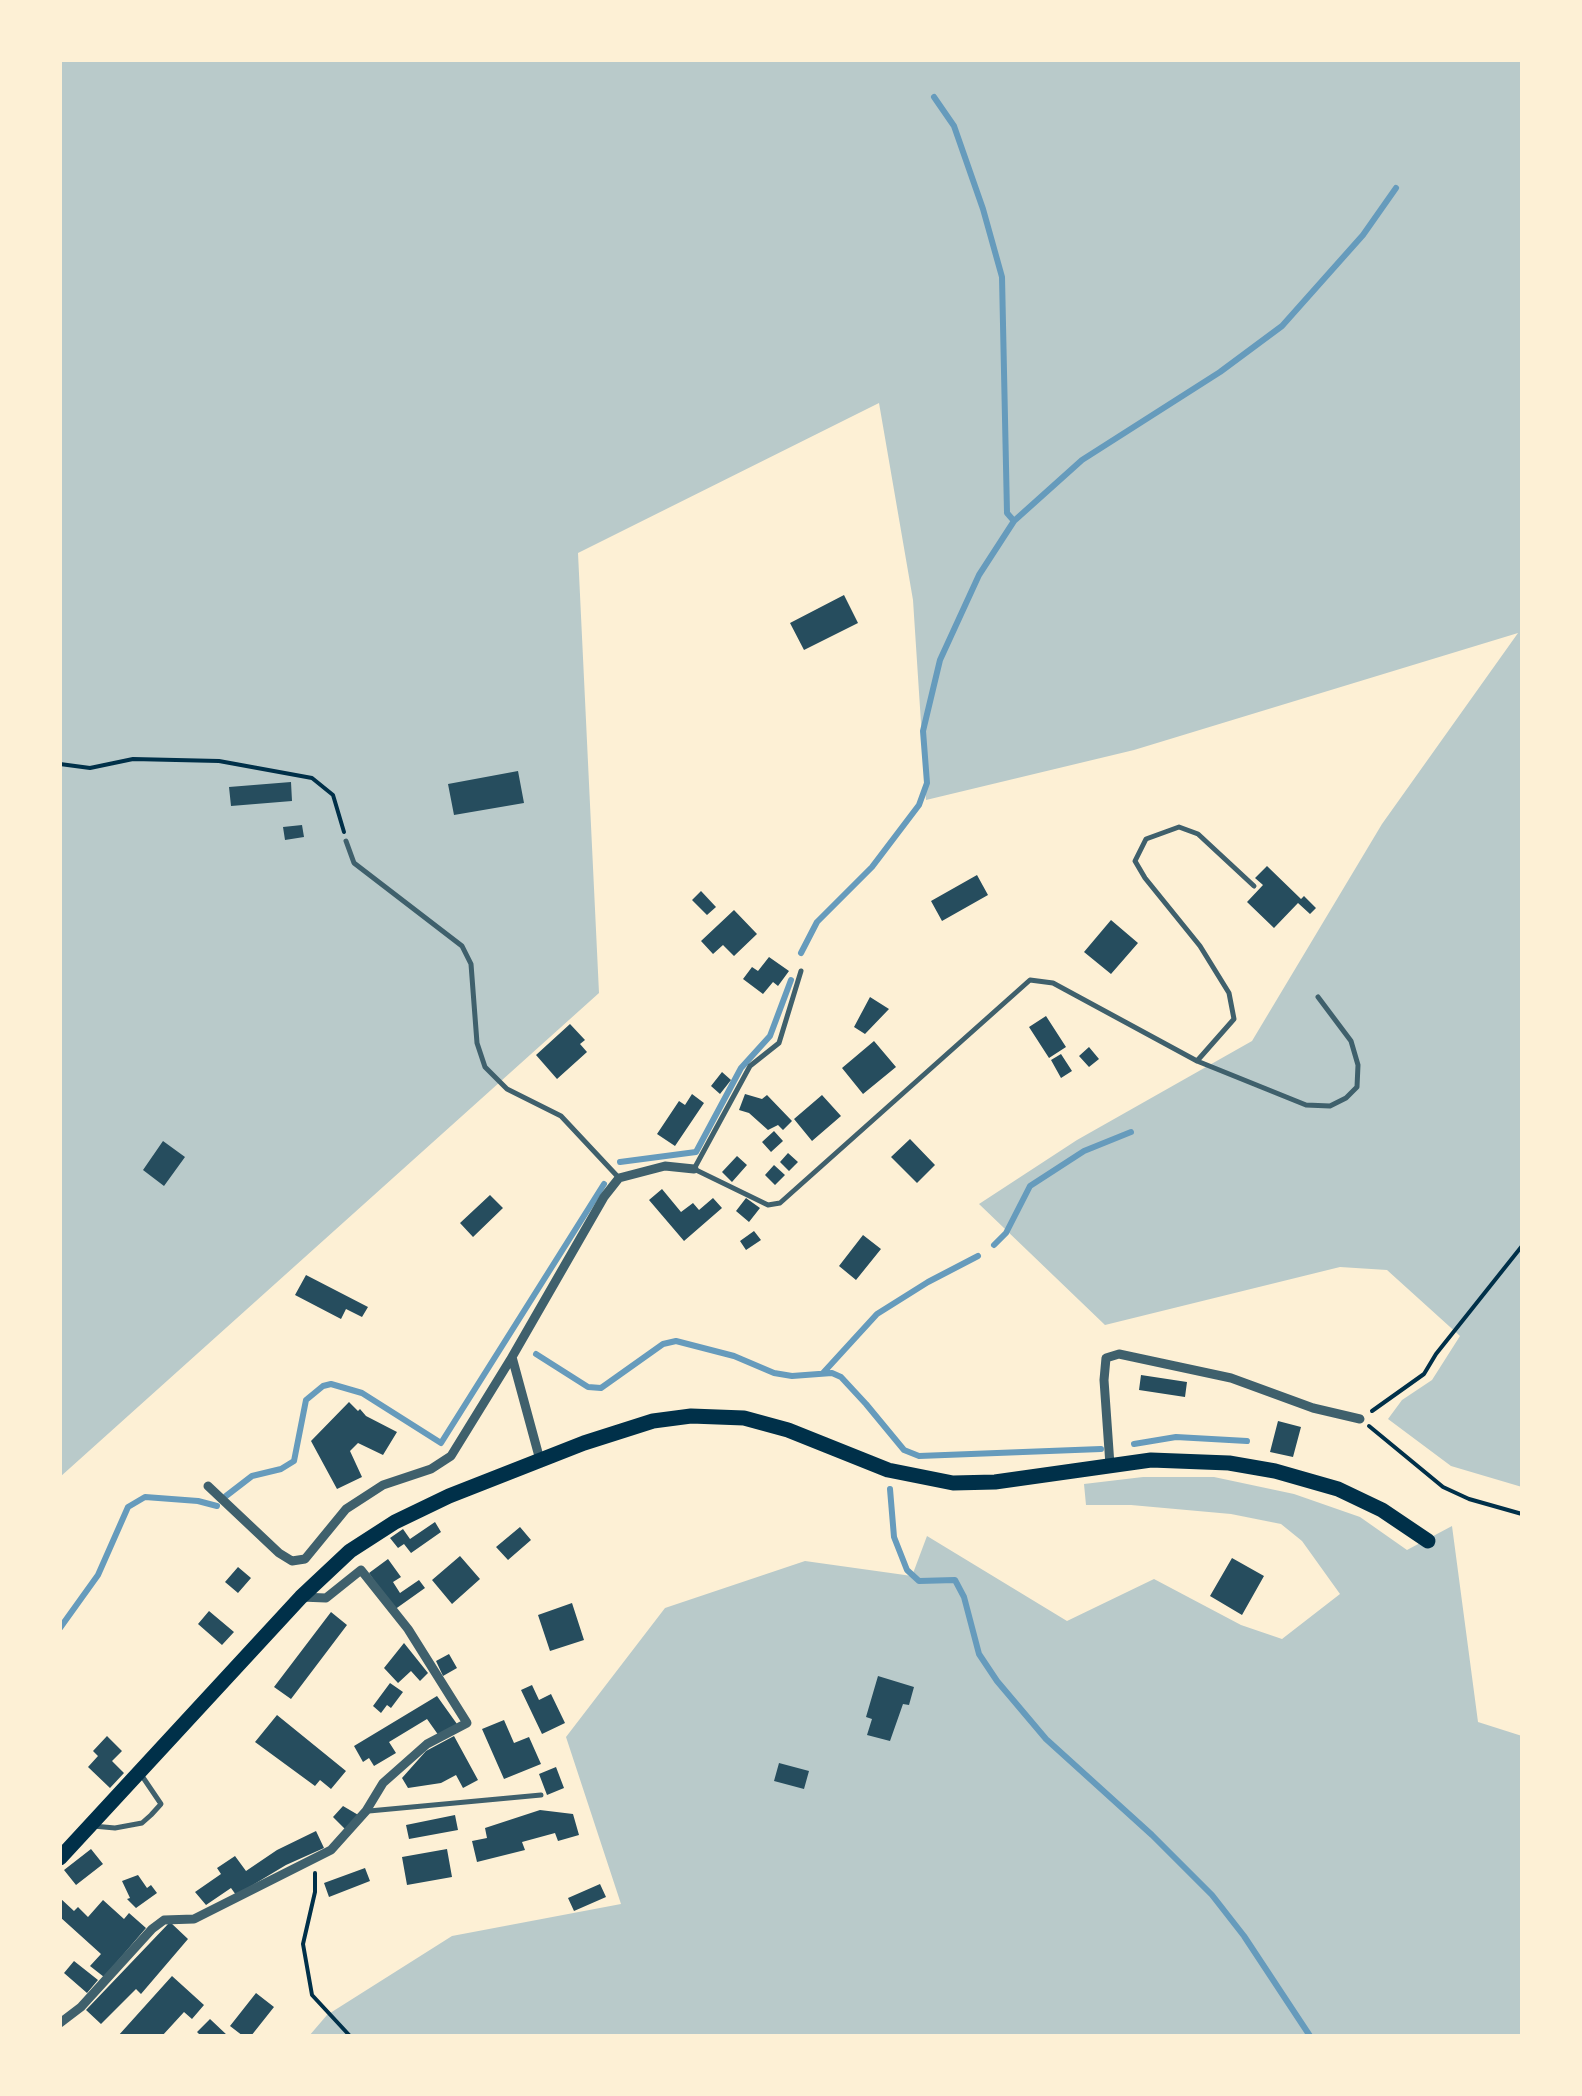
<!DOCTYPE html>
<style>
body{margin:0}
#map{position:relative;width:1582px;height:2096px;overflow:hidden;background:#fdf0d5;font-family:"Source Sans 3",sans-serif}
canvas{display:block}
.frame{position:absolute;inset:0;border:62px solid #fdf0d5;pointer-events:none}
</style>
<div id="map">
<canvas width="1582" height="2096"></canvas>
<div class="frame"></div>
</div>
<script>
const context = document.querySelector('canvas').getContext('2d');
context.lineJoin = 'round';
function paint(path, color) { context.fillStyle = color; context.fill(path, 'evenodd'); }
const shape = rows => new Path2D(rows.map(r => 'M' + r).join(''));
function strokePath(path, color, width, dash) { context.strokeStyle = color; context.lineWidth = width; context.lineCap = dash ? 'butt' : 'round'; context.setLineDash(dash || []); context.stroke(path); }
paint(shape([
 [60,60,1522,60,1522,1487,1451,1466,1388,1419,1402,1400,1432,1380,1460,1336,1387,1270,1340,1267,1105,1325,979,1204,1077,1140,1252,1041,1382,824,1518,633,1134,750,926,800,913,600,879,403,578,553,599,993,60,1477],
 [1143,1477,1214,1477,1294,1494,1360,1517,1407,1550,1452,1526,1478,1722,1522,1736,1522,2036,309,2036,327,2015,452,1936,621,1904,566,1737,665,1608,805,1561,912,1576,927,1536,1067,1621,1154,1579,1241,1625,1282,1639,1340,1594,1302,1541,1281,1524,1231,1514,1131,1505,1086,1505,1084,1484]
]), '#b9caca');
strokePath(shape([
 [934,97,954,126,983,209,1002,277,1007,513,1014,521],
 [801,953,817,922,872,867,919,805,927,783,923,731,940,660,979,575,1014,521,1082,460,1220,372,1282,326,1363,235,1396,188],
 [620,1162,696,1152,741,1068,770,1036,791,980],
 [994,1245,1006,1233,1030,1186,1084,1151,1131,1132],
 [536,1354,588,1387,601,1388,663,1344,676,1341,734,1356,774,1373,792,1376,832,1373,841,1377,866,1404,904,1450,919,1456,1101,1449],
 [823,1373,877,1314,928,1282,978,1256],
 [1134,1444,1176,1437,1247,1441],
 [890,1489,894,1537,907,1570,919,1581,955,1580,964,1597,979,1654,997,1681,1046,1739,1152,1835,1212,1895,1244,1936,1310,2036],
 [226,1496,252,1476,281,1469,294,1461,306,1400,323,1386,331,1384,362,1393,441,1443,604,1184],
 [60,1628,98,1575,128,1507,145,1497,198,1501,217,1506]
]), '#669bbc', 6);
paint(shape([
 [844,595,858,623,804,650,790,623],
 [518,771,524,803,454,815,448,784],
 [291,782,292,801,231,806,229,787],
 [302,825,304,837,285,840,283,827],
 [1267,866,1301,899,1304,896,1316,908,1310,914,1298,903,1274,928,1247,902,1263,885,1255,878],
 [977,875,988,895,942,921,931,901],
 [701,891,716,907,707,915,692,900],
 [734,910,757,934,734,956,723,945,713,954,701,941],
 [1111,920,1138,943,1111,974,1084,952],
 [769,957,789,971,778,986,773,982,763,994,743,979,752,967,758,971],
 [870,997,889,1009,865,1034,854,1027],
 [1046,1016,1066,1047,1049,1058,1029,1027],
 [570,1024,585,1040,580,1044,587,1052,557,1079,536,1055],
 [874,1041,896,1067,863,1094,842,1068],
 [1089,1047,1099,1059,1089,1067,1079,1056],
 [1061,1054,1072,1071,1061,1078,1051,1060],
 [722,1072,731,1080,720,1094,711,1086],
 [692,1094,704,1103,675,1146,657,1134,679,1101,685,1105],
 [745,1094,762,1099,767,1095,792,1121,783,1130,778,1125,768,1130,749,1113,739,1110],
 [822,1095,841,1116,812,1141,794,1119],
 [774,1131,783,1141,771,1152,762,1142],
 [910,1139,935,1165,917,1183,891,1157],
 [163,1141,185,1157,164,1186,143,1170],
 [788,1153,798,1162,789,1171,780,1162],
 [737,1156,747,1165,732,1182,722,1172],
 [774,1165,785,1175,775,1185,765,1175],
 [662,1189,681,1212,693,1203,699,1210,713,1198,722,1208,684,1241,649,1200],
 [490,1195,503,1208,473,1237,460,1223],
 [746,1198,760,1208,749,1222,736,1211],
 [754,1231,761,1240,746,1250,740,1241],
 [863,1235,881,1249,856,1280,839,1266],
 [306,1275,368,1307,362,1317,346,1309,341,1319,295,1295],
 [1141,1375,1187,1382,1185,1397,1139,1390],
 [349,1402,358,1411,360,1409,366,1416,397,1432,383,1455,358,1443,350,1451,362,1477,337,1489,311,1441],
 [1278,1421,1301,1427,1293,1457,1270,1452],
 [435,1522,441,1532,411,1553,404,1544,398,1548,390,1538,403,1529,410,1539],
 [520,1527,531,1540,508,1560,496,1547],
 [460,1556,480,1579,452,1604,432,1580],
 [1232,1558,1264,1576,1242,1615,1210,1596],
 [388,1559,401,1577,393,1582,400,1593,419,1580,425,1588,394,1610,369,1573],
 [238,1567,251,1578,238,1593,225,1582],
 [572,1603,584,1640,550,1651,538,1615],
 [209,1611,234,1632,222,1645,198,1624],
 [331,1612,347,1625,291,1699,274,1687],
 [404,1643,428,1673,420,1681,411,1671,398,1683,384,1668],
 [449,1654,457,1668,443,1676,436,1661],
 [878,1676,914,1687,909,1705,903,1704,890,1741,867,1735,872,1719,866,1717],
 [390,1683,403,1692,391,1708,387,1705,381,1713,373,1706],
 [532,1685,539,1700,551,1694,565,1723,542,1734,521,1690],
 [437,1696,457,1724,439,1736,427,1719,389,1742,396,1753,374,1766,369,1758,363,1762,354,1746],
 [277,1715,346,1771,331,1789,320,1780,315,1786,255,1742],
 [504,1720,514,1743,529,1737,541,1764,504,1779,482,1729],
 [107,1736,122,1751,112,1761,124,1773,110,1788,88,1767,98,1756,93,1751],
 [454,1736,478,1780,463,1788,456,1775,441,1783,408,1788,402,1778,426,1751],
 [779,1763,809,1771,804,1789,774,1781],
 [556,1767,564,1788,547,1795,539,1774],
 [343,1806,360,1816,346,1830,333,1817],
 [540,1810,573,1814,579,1835,558,1841,555,1833,522,1842,525,1850,477,1862,472,1841,487,1838,485,1828],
 [455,1815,458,1830,409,1839,406,1825],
 [316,1831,324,1848,286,1865,236,1895,231,1888,206,1905,195,1892,221,1874,217,1868,235,1856,246,1871,277,1850],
 [91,1849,103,1864,76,1885,64,1870],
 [447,1849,452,1877,407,1885,402,1857],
 [365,1868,370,1881,329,1897,324,1883],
 [138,1875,147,1888,151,1885,157,1893,136,1908,127,1899,130,1898,122,1881],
 [600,1884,606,1897,574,1911,568,1898],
 [60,1898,74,1911,78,1907,88,1917,103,1900,124,1919,129,1913,146,1928,104,1977,90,1966,101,1954,60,1917],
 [170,1922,188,1939,141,1994,136,1989,101,2024,86,2010],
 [74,1961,98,1980,87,1993,64,1973],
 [172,1976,204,2005,192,2019,184,2012,162,2036,118,2036],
 [256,1993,274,2007,251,2036,243,2036,230,2026],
 [210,2019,228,2036,201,2036,197,2032]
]), '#264d5e');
strokePath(shape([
 [60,764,90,768,133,759,219,761,312,778,333,795,344,832],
 [1372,1411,1424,1374,1436,1354,1522,1246],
 [1369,1426,1443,1487,1469,1499,1522,1514],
 [315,1873,315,1892,303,1944,312,1995,350,2036]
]), '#003049', 4);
strokePath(shape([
 [346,841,354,863,462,946,471,964,477,1043,485,1067,507,1089,561,1116,619,1178],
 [801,971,779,1043,750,1066,694,1169,768,1205,780,1203,1030,980,1053,983,1197,1061,1306,1105,1330,1106,1346,1098,1357,1087,1358,1065,1351,1041,1318,997],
 [1197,1061,1234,1019,1229,993,1200,946,1145,878,1135,861,1146,839,1179,827,1198,834,1254,886],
 [369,1811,541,1795],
 [93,1826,115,1828,142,1823,151,1815,161,1804,140,1773]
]), '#3f606c', 5);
strokePath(shape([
 [540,1460,512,1357,604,1197,619,1178,665,1166,694,1169],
 [1110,1465,1104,1380,1106,1358,1119,1354,1231,1378,1313,1408,1360,1419],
 [208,1486,279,1553,292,1561,305,1559,346,1509,383,1485,431,1469,451,1456,512,1357],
 [60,2023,81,2007,152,1929,164,1920,194,1919,331,1850,366,1811,383,1783,427,1744,467,1723,408,1629,361,1570,326,1598,301,1597]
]), '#3f606c', 9);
strokePath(shape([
 [60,1858,301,1597,350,1551,395,1522,449,1496,584,1443,653,1421,691,1416,744,1418,788,1430,888,1470,953,1483,995,1482,1151,1460,1229,1463,1275,1471,1338,1489,1382,1510,1428,1541]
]), '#003049', 15);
</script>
